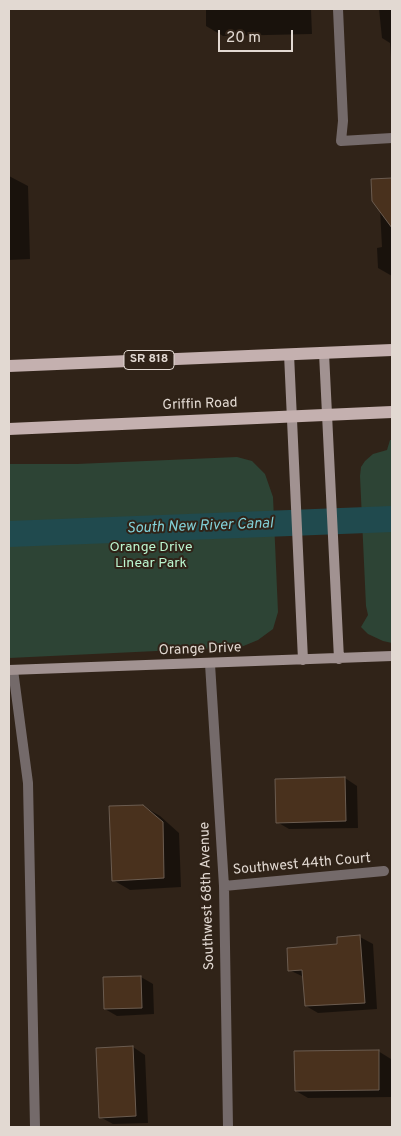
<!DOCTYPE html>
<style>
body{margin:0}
#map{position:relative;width:401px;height:1136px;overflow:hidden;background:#302318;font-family:Overpass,sans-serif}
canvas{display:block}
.frame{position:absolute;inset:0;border:10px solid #e2d9d2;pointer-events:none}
.scale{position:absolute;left:218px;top:30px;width:75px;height:22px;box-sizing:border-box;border:2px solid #e2d9d2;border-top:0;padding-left:6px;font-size:15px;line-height:18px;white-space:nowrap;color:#e2d9d2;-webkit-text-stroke:4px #302318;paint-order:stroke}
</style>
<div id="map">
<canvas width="401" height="1136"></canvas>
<div class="frame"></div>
<div class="scale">20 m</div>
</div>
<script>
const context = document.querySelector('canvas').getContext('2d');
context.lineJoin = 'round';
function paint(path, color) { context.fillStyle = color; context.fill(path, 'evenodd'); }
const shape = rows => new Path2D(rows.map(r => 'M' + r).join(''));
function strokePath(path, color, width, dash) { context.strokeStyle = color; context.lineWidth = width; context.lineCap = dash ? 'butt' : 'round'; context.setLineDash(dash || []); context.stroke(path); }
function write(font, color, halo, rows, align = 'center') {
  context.font = font + ' Overpass,sans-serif'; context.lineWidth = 4; context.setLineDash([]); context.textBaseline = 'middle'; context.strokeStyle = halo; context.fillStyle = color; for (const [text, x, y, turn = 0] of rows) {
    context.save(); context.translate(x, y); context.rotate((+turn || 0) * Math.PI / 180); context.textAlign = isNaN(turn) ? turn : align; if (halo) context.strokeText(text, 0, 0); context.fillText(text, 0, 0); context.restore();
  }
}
paint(shape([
 [390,440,392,440,392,643,383,641,368,634,361,627,368,615,366,606,360,476,361,467,365,461,373,454,387,450],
 [237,457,252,461,265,474,273,497,278,612,273,629,258,640,241,647,9,658,9,464,77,464]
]), '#2d4435');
paint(shape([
 [206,9,311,9,312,34,223,36,206,26],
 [379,9,392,9,392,71,390,43,382,38],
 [9,176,28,186,30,259,9,260],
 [392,179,392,276,378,268,377,248,382,247,380,210,372,180],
 [345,778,357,786,358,828,289,829,277,822],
 [143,806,160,816,179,833,181,887,130,890,113,880],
 [360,937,373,944,377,1009,318,1013,306,1006,304,977,289,970,338,946,338,938],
 [141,977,153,984,154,1014,117,1016,105,1009],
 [133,1047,145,1055,148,1123,113,1124,100,1117],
 [378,1051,391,1059,391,1097,308,1098,296,1091]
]), '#0007');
strokePath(shape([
 [9,534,392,519]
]), '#204a4e', 26);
const building = shape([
 [392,178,392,228,372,201,371,179,392,178],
 [345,777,346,821,276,823,275,779,345,777],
 [143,805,163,822,164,878,112,881,109,806,143,805],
 [360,935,365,1003,305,1006,302,970,288,971,287,948,337,944,337,937,360,935],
 [141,976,142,1008,104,1009,103,977,141,976],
 [133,1046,136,1116,99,1118,96,1048,133,1046],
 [379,1050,379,1090,295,1091,294,1051,379,1050]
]);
paint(building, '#49311d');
strokePath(building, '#6b5c50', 1);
strokePath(shape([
 [338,9,343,121,341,141,392,138],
 [210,664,224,886,228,1127],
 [13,670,28,783,35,1127],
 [224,886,384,871]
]), '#746a6a', 10);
strokePath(shape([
 [324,353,339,659],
 [289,354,303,660],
 [9,670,392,656]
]), '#a19291', 10);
strokePath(shape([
 [9,366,392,350],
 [9,429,392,412]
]), '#c4b0af', 12);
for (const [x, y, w] of [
 [149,360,50]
]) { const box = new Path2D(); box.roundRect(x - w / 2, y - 9.5, w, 19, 4); context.fillStyle = '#302318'; context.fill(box); strokePath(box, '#e2d9d2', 1); }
write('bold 12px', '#e2d9d2', null, [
 ["SR 818",149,360]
]);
write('14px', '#e2d9d2', '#302318', [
 ["Griffin Road",200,405,-2],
 ["Orange Drive",200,650,-2],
 ["Southwest 44th Court",302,865,-5],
 ["Southwest 68th Avenue",208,896,-92]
]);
write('14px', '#bbf5cf', '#302318', [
 ["Orange Drive",151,548],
 ["Linear Park",151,564]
]);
write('italic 15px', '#82d0d7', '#302318', [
 ["South New River Canal",200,527,-2]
]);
</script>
